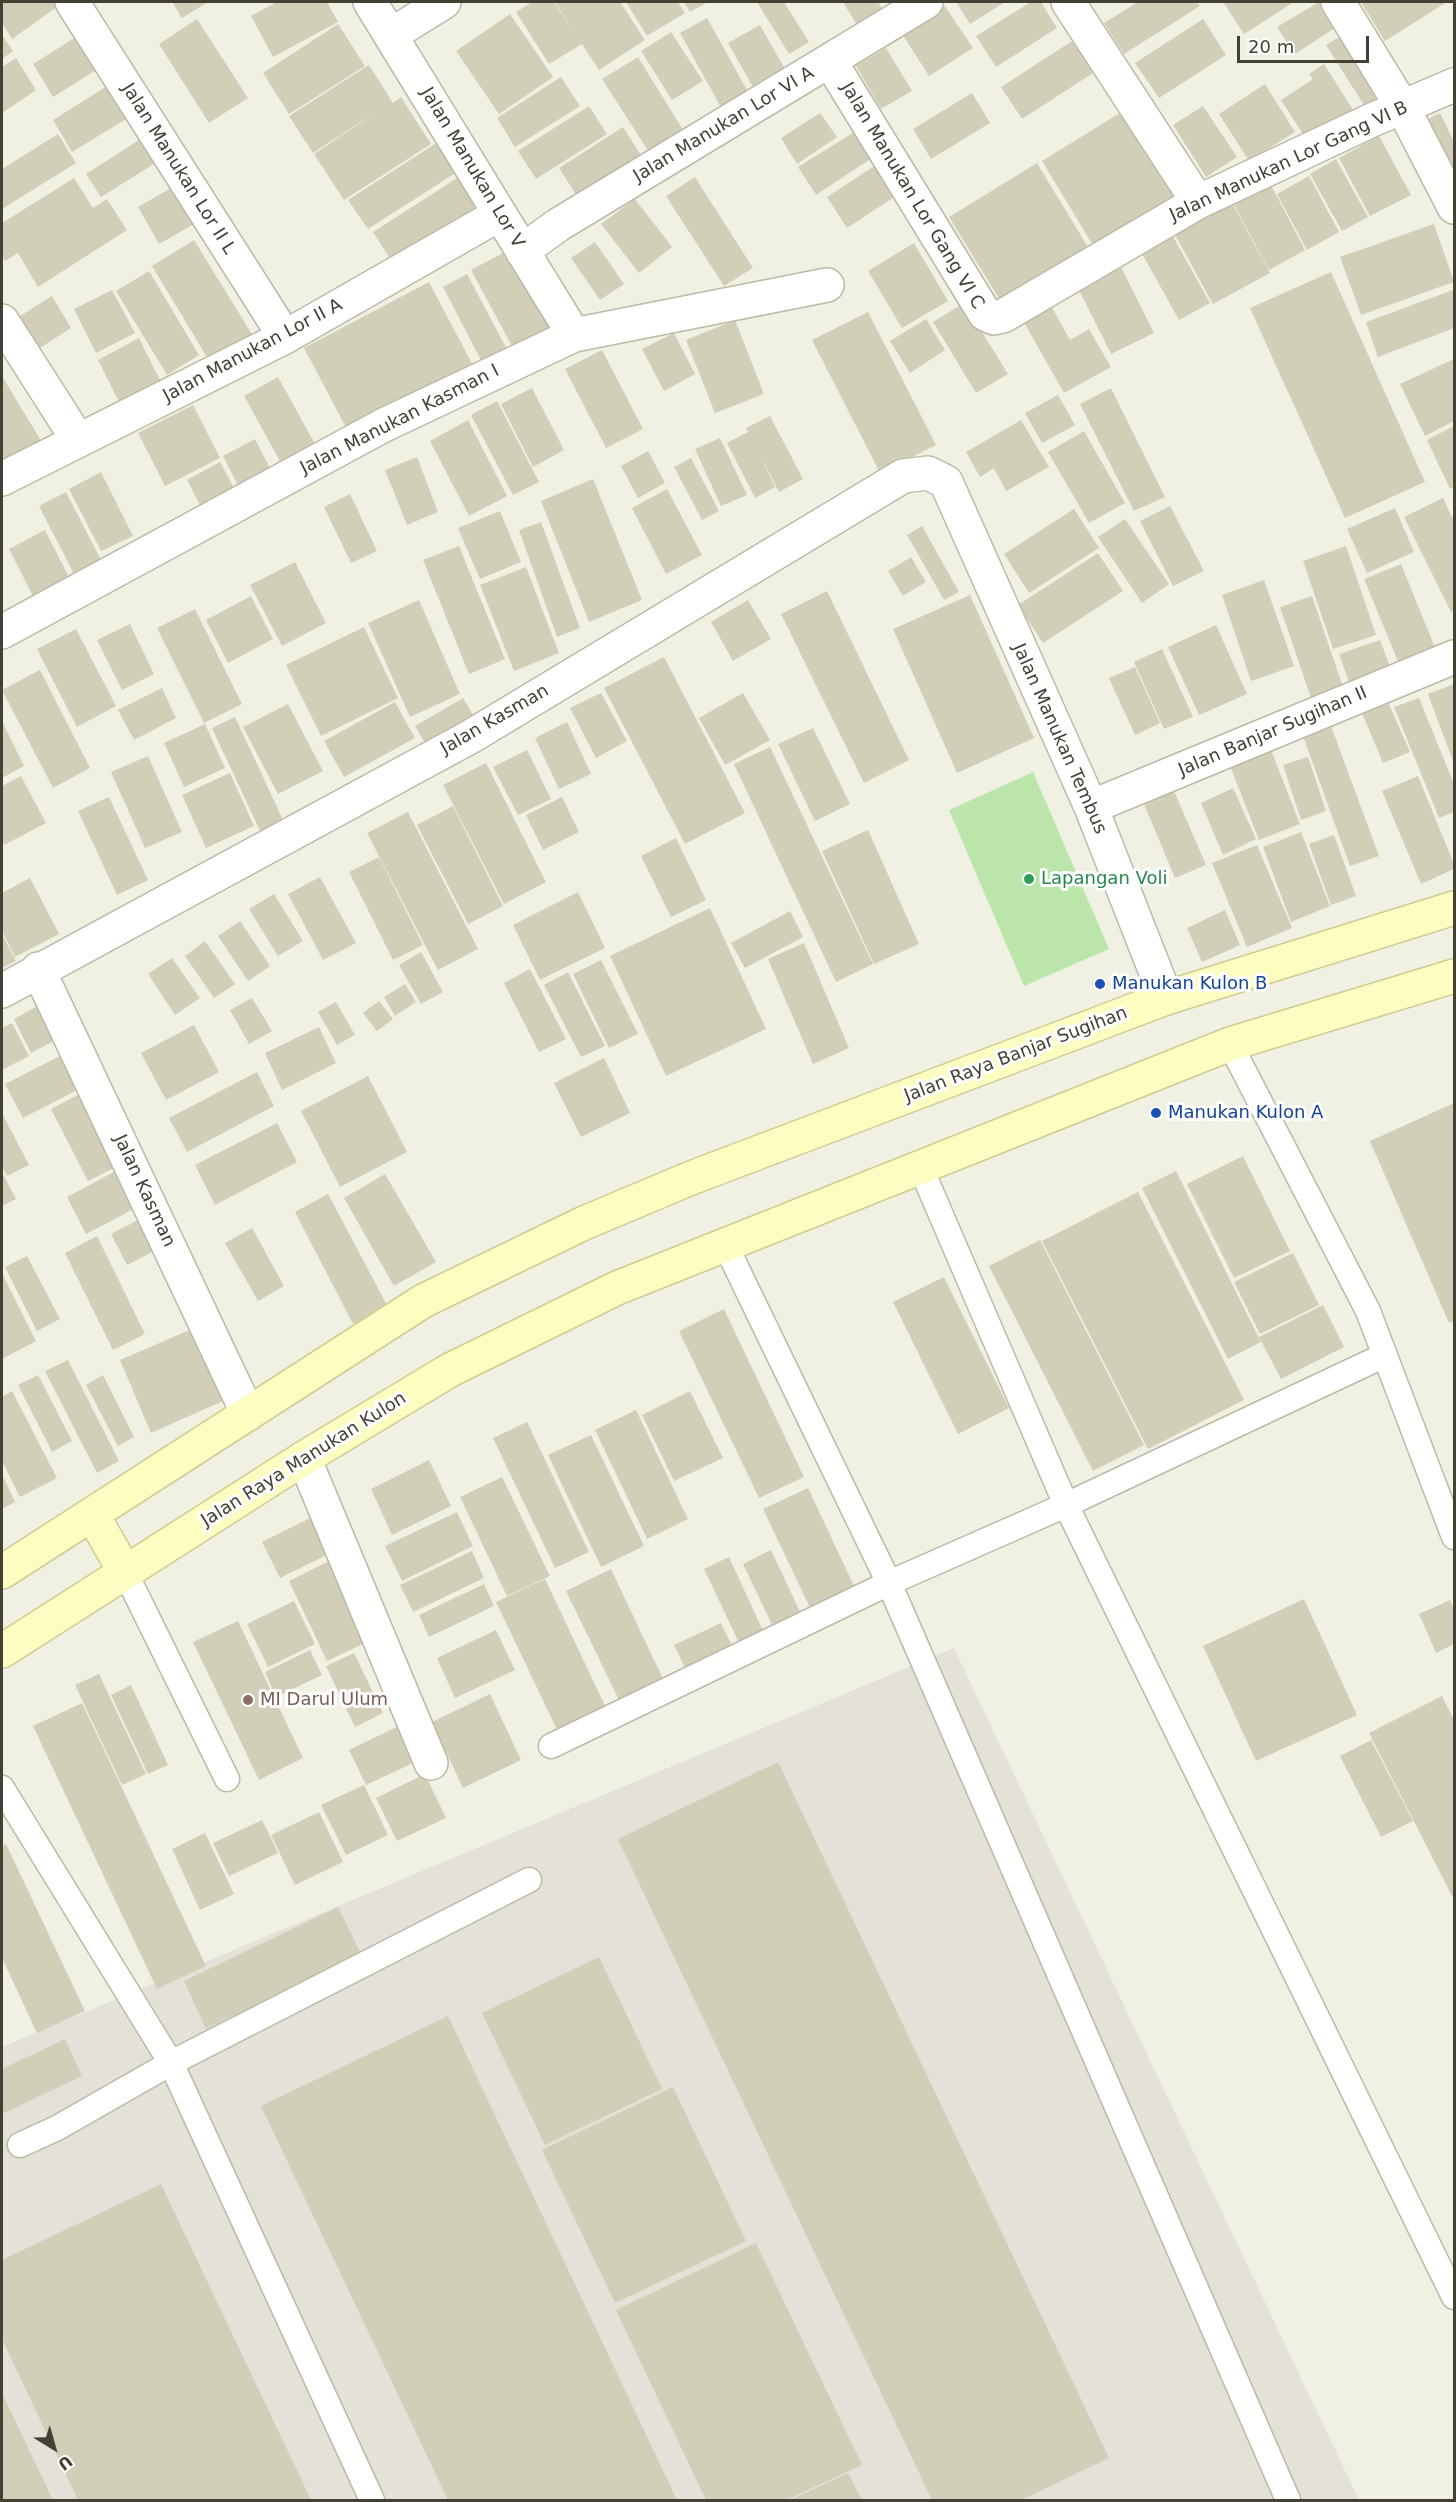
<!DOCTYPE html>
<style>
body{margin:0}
#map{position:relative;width:1456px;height:2502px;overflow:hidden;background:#f1f1e3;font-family:"DejaVu Sans",sans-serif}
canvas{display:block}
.frame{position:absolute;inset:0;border:3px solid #434133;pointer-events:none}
.north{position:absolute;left:24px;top:2418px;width:60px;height:60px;-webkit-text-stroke:4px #fff;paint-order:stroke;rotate:143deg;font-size:16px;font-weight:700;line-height:24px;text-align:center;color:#434133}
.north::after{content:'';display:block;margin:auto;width:21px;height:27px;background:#434133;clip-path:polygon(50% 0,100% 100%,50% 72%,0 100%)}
.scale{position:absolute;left:1237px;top:36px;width:132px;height:27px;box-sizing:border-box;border:3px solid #434133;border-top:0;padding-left:8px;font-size:18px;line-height:21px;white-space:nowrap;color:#434133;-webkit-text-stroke:4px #fff;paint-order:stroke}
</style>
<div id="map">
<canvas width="1456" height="2502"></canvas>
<div class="frame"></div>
<div class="north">U</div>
<div class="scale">20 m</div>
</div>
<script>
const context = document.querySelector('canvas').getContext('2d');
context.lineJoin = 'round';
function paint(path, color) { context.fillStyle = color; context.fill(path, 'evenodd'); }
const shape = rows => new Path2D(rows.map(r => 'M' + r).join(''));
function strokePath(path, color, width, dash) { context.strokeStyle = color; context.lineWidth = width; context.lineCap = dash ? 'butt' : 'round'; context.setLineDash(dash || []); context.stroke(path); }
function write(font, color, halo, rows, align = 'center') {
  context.font = font + ' "DejaVu Sans",sans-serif'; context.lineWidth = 6; context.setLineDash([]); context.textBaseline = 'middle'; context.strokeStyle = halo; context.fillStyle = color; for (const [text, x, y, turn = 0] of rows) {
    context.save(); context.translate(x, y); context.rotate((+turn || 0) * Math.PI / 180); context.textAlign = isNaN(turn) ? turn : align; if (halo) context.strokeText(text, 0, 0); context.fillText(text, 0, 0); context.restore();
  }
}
paint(shape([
 [954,1648,1359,2500,2,2500,2,2047]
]), '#e3e1d8');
paint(shape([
 [1033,772,1109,949,1024,986,949,810]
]), '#bce5ac');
paint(shape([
 [2,2,64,2,12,39,2,23],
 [172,2,208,2,182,18],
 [277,2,327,2,338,22,273,57,251,16],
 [532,2,554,2,577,37,555,2,620,2,645,40,599,70,582,44,549,64,516,12],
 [626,2,678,2,685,13,647,36],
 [684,2,708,2,690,12],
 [757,2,784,2,809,42,789,54],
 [843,2,878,2,886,14,860,30],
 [942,2,973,48,929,76,899,29],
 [956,2,1005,2,970,24],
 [1031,2,1041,2,1057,28,996,67,976,36],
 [1138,2,1197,2,1200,6,1124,54,1104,23],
 [1223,2,1294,2,1244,34],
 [1319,2,1335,28,1295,54,1277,27],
 [1365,2,1447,2,1385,41,1362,4],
 [510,14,553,77,499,114,456,51],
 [707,18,752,99,725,115,680,33],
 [197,19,248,98,209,123,159,44],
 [1203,19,1226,55,1159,98,1135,63],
 [338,24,365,66,289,114,263,73],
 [760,25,789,76,757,94,728,43],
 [87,30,106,64,53,97,33,64],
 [671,32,703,81,672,100,641,51],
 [1083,34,1104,66,1022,119,1001,87],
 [1344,34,1385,98,1367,110,1326,45],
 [2,35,13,51,2,59],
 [886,48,912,91,881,109,856,66],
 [638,57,688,138,654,160,602,79],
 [16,58,36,90,2,113,2,67],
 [1324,64,1355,113,1308,142,1281,100,1313,79,1309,74],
 [369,65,393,103,401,97,431,144,344,200,314,154,384,107,313,153,289,116],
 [561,77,580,106,515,147,497,118],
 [115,81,136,113,72,152,53,120],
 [1265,84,1295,132,1249,161,1219,114],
 [972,93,990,123,931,159,913,129],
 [589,106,607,134,536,179,518,151],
 [1203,106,1237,157,1206,177,1173,125],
 [1128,108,1184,199,1097,252,1042,161],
 [820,113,837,137,797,164,781,138],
 [1440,113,1454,142,1454,181,1422,122],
 [623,127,648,166,584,207,559,168],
 [856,131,872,158,816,195,798,167],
 [150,133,165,157,101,197,86,174],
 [58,134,76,163,2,209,2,169],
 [1379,136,1411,195,1370,216,1339,158],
 [438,142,457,172,368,229,348,200],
 [888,157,908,188,847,228,827,197],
 [1336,159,1368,217,1342,231,1310,174],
 [1037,163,1091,252,1003,305,949,217],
 [465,173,489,208,396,268,373,232],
 [1309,176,1339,232,1307,250,1277,194],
 [695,177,753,268,724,286,666,196],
 [74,178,93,208,107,199,127,230,38,287,18,253,5,261,2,255,2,223],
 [181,182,203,219,159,244,138,207],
 [1271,185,1305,250,1269,270,1234,205],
 [635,199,672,247,639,273,601,224],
 [1231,201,1270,273,1213,304,1174,233],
 [1434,224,1454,282,1361,315,1340,257],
 [1170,231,1210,303,1179,320,1139,248],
 [194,240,253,336,210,362,152,266],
 [595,242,624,284,600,300,571,258],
 [914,243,948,301,902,328,868,271],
 [512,248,555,328,514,350,471,270],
 [1119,263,1154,333,1111,354,1076,284],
 [149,271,199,355,167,375,116,291],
 [1331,272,1425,482,1345,518,1250,308],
 [467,274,509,353,484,366,443,287],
 [429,282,476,371,351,437,304,348],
 [112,290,135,333,96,353,74,309],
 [1453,290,1454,328,1378,357,1366,322],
 [52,296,71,328,32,353,12,321],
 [1049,302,1070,340,1089,329,1111,367,1064,393,1021,317],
 [964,303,1008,374,976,393,933,322],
 [868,312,936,445,880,473,812,340],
 [926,319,945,350,910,373,890,341],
 [735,320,764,394,715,413,686,340],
 [674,333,695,374,664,391,642,349],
 [139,338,160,380,119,402,98,360],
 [602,350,643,429,606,448,565,369],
 [1454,359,1454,421,1425,436,1400,384],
 [2,376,43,444,7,466,2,456],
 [278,377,320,453,286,472,244,396],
 [532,388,564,450,533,467,501,404],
 [1111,388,1165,497,1134,511,1080,404],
 [1058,395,1075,425,1042,443,1025,413],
 [497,401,539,482,513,495,471,415],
 [193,405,220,458,165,486,138,433],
 [770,416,803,479,779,492,759,453,775,487,755,498,727,443,748,432,746,428],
 [468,420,507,496,469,516,430,441],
 [1021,420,1049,467,1006,491,994,468,980,477,966,452],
 [1454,426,1454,487,1450,489,1427,440],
 [1084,431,1125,503,1089,523,1048,452],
 [720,438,747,495,721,506,695,449],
 [255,439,274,476,242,493,223,456],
 [648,451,665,483,638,498,621,466],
 [417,457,438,512,407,525,385,470],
 [691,458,719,511,702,520,674,467],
 [220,462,238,495,204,513,187,480],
 [101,472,133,536,101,551,69,489],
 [593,479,642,600,589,622,541,501],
 [667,489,702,555,666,574,632,508],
 [66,492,101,560,74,574,39,506],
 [350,494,377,551,351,563,324,507],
 [1443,498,1454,521,1454,610,1451,612,1404,517],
 [1170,506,1204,571,1173,586,1140,521],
 [1395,508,1414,552,1367,573,1347,529],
 [1074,509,1099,548,1029,593,1004,554],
 [500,511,521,562,480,579,458,528],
 [1125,519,1169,584,1142,603,1098,537],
 [541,522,580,628,557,637,519,530],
 [922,526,959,592,944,600,907,535],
 [45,530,72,583,36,602,9,549],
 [459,546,505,659,469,674,423,560],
 [1346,546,1376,635,1333,649,1303,561],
 [1098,553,1123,591,1043,643,1018,605],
 [911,557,926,582,903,596,888,571],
 [295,562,326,623,282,646,250,585],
 [1401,564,1436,650,1400,666,1364,579],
 [526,567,559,653,514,671,480,585],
 [1264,580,1294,666,1251,681,1222,595],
 [827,591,909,760,864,783,781,614],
 [970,595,1034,738,957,773,893,629],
 [251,596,273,639,228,663,206,620],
 [1312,596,1343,687,1311,698,1280,607],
 [419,600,460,694,410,717,368,623],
 [748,600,771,639,733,661,711,622],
 [195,609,242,704,204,723,157,628],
 [130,624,154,674,122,690,97,640],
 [1216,625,1247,694,1199,715,1168,647],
 [364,627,398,698,321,736,286,665],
 [76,629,116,706,77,727,37,649],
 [1380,640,1391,669,1350,685,1339,654],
 [1162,649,1193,717,1164,729,1134,662],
 [664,657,745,813,685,844,604,688],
 [1135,667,1160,723,1135,735,1109,678],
 [40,670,90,768,53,788,2,690],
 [1454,684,1454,764,1428,694],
 [162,688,176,718,134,740,118,710],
 [601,693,627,741,596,758,570,708],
 [743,693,770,740,725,765,699,718],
 [1385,695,1410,752,1383,763,1359,706],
 [463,698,479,725,431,753,415,726],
 [1419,698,1454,784,1454,812,1439,818,1394,707],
 [395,702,415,738,344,777,324,741],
 [288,704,323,771,278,794,243,727],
 [235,717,285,824,262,835,212,728],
 [2,721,24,766,2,778],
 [567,722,591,774,559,789,535,738],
 [205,724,225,768,184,787,164,743],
 [1331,726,1379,856,1350,866,1303,736],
 [813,728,850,804,815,821,778,744],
 [770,747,873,964,836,982,734,764],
 [527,750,551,799,518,815,493,767],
 [1271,750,1300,824,1259,840,1230,766],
 [148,756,182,832,145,848,111,772],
 [1308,757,1326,811,1301,820,1283,765],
 [486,763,546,882,504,904,443,785],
 [230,773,254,826,206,848,182,795],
 [21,776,46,823,4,845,2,840,2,786],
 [1418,776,1454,864,1454,869,1421,884,1382,791],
 [1233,788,1256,839,1223,855,1201,803],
 [1174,791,1206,865,1175,878,1144,804],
 [109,797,148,880,117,895,78,811],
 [562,797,579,832,543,850,526,815],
 [453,806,503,906,468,924,417,825],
 [408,812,478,949,438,970,367,833],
 [868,830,919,944,874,964,822,851],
 [1301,832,1330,906,1291,922,1263,847],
 [1334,835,1356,896,1331,905,1309,844],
 [676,838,706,900,671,917,641,856],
 [1257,845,1292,928,1247,947,1212,863],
 [379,857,423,945,393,960,349,872],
 [320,877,356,943,323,960,288,894],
 [30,878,59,934,15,957,2,931,2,893],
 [578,892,605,948,540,980,513,925],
 [274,894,303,941,278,956,249,909],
 [710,908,766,1029,666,1076,610,956],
 [1225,910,1240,945,1202,962,1187,928],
 [790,911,803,937,745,968,731,943],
 [240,921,270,966,248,981,218,936],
 [2,934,16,961,2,968],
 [205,941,235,984,214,998,185,956],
 [804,943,849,1048,813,1064,768,959],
 [421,952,443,992,421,1004,399,965],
 [172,958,200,998,175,1015,148,974],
 [601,960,638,1034,609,1048,573,974],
 [530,969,566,1039,539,1052,504,983],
 [568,972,605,1046,581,1057,544,985],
 [405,984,416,1002,395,1016,384,997],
 [252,998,272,1031,249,1044,230,1010],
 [379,1001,393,1019,377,1031,363,1013],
 [45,1002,63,1036,31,1053,14,1019],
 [336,1002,355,1035,337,1045,318,1012],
 [12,1023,29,1056,2,1070,2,1028],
 [194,1025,219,1072,166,1100,141,1053],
 [319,1027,336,1063,282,1090,265,1053],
 [66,1053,83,1087,23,1118,5,1084],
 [604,1058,630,1113,581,1137,554,1083],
 [257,1072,274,1106,187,1152,169,1118],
 [368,1076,407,1152,340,1187,301,1111],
 [87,1090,124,1163,88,1181,51,1109],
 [1454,1103,1454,1321,1449,1323,1370,1141],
 [2,1113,29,1165,7,1176,2,1166],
 [277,1123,297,1162,215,1205,195,1165],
 [1243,1156,1290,1251,1234,1278,1187,1184],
 [1176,1171,1261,1342,1228,1359,1142,1188],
 [2,1172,16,1199,2,1206],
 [114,1172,134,1209,86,1234,67,1197],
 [385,1174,436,1262,394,1286,344,1198],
 [1138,1192,1244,1400,1148,1449,1042,1241],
 [328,1194,388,1307,353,1324,295,1212],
 [146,1216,162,1247,127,1265,111,1234],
 [252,1228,284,1286,258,1301,225,1243],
 [97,1236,145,1334,113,1350,65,1253],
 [1040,1240,1144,1445,1093,1471,989,1266],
 [1293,1253,1319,1305,1260,1334,1234,1282],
 [27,1256,60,1319,37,1331,5,1267],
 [2,1273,36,1341,2,1359],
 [944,1277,1009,1408,958,1434,893,1302],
 [1323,1305,1344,1347,1281,1379,1259,1337],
 [724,1309,804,1477,759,1498,679,1331],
 [192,1329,223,1401,151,1433,120,1360],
 [68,1360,119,1461,97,1473,45,1371],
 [38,1375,72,1441,52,1452,18,1385],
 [103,1375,134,1437,118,1446,86,1385],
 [12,1391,57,1478,20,1497,2,1461,2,1397],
 [690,1391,723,1458,674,1481,642,1415],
 [636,1410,688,1519,647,1539,595,1430],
 [527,1422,589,1552,555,1568,493,1438],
 [591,1435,644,1546,601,1567,548,1455],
 [429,1460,451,1506,392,1535,371,1489],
 [2,1474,15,1502,2,1509],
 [502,1477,550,1576,507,1596,460,1497],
 [808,1488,855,1588,811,1610,763,1509],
 [457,1512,473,1546,402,1581,385,1546],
 [314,1516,331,1553,280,1578,262,1542],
 [771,1550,802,1616,774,1629,743,1564],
 [472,1551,484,1578,413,1612,400,1585],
 [729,1557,765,1635,741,1647,704,1569],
 [329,1561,367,1642,327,1661,289,1581],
 [611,1569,664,1681,620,1702,566,1591],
 [545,1579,609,1714,561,1738,496,1602],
 [484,1584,494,1606,429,1637,419,1615],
 [1304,1599,1357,1715,1256,1761,1203,1646],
 [1450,1600,1454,1609,1454,1644,1436,1653,1419,1614],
 [294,1601,315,1644,268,1667,247,1624],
 [238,1621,303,1758,259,1780,193,1642],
 [721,1623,733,1648,686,1670,674,1645],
 [496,1630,515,1670,455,1698,437,1658],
 [310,1650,322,1675,276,1697,265,1672],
 [354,1653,383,1713,355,1727,326,1666],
 [99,1674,146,1774,122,1785,75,1685],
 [131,1685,168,1765,148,1774,111,1695],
 [490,1694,521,1760,463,1788,432,1722],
 [1442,1696,1454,1720,1454,1900,1369,1733],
 [82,1703,206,1966,157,1989,33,1726],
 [409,1721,426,1757,366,1785,349,1750],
 [1371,1740,1413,1821,1381,1837,1340,1756],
 [778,1762,1109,2458,1021,2500,932,2500,618,1839],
 [425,1774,446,1818,397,1841,376,1798],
 [364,1785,388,1835,346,1855,321,1805],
 [319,1812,343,1862,295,1885,271,1835],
 [262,1820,278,1853,229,1876,213,1843],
 [205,1833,234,1894,200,1910,172,1849],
 [6,1844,85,2011,37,2033,2,1958,2,1846],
 [338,1907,361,1954,206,2029,184,1981],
 [599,1957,662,2089,545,2145,482,2013],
 [448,2016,677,2500,448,2500,261,2106],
 [65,2039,82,2076,2,2114,2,2069],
 [673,2087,746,2241,615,2303,542,2150],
 [161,2184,311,2500,78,2500,2,2339,2,2260],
 [756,2243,862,2465,786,2500,706,2500,616,2310],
 [2,2393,53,2500,2,2500],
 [848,2473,862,2500,790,2500]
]), '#d2cfb9');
const lane = shape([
 [1230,1044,1368,1311,1454,1537],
 [920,1166,1066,1505,1454,2297],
 [725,1244,889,1583,1288,2500],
 [125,1572,227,1779],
 [551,1746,889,1583,1066,1505,1385,1355],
 [2,1788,171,2063,372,2500],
 [20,2145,57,2128,171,2063,529,1880]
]);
const street = shape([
 [72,2,285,337],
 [370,2,574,335],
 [1068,2,1198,202],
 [1338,2,1403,108,1454,207],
 [391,35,444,2],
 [830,61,985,314,994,318,1003,316,1198,202,1372,120,1454,85],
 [522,251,558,225,926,2],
 [2,321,78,440],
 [2,479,285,337,500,214],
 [2,632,382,426,574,335,827,285],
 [1091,807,1454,657],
 [38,969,248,1414],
 [2,991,470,737,903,476,928,473,946,482,1091,807,1166,998],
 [304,1458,431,1763]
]);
const secondary = shape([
 [92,1514,125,1572],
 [2,1572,423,1301,584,1223,691,1178,1166,998,1454,908],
 [2,1651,304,1458,450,1370,617,1288,1230,1044,1454,976]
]);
strokePath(lane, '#bcbaa6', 27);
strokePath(street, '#bcbaa6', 36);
strokePath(secondary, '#cdcd91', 36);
strokePath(lane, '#fff', 24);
strokePath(street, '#fff', 33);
strokePath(secondary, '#fcfdc1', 33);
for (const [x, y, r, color] of [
 [1029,879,6,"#2e9e5b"],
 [1100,984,6,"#1a4fb4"],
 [1156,1113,6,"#1a4fb4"],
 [248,1700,6,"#8d6e63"]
]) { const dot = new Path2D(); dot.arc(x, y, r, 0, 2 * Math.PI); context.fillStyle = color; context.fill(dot); strokePath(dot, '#fff', 2); }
write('18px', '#434133', '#fff', [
 ["Jalan Manukan Lor VI A",724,125,-31],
 ["Jalan Manukan Lor Gang VI B",1289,162,-25],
 ["Jalan Manukan Lor V",472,168,59],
 ["Jalan Manukan Lor II L",178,169,58],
 ["Jalan Manukan Lor Gang VI C",912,196,59],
 ["Jalan Manukan Lor II A",253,351,-28],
 ["Jalan Manukan Kasman I",400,420,-27],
 ["Jalan Kasman",495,720,-30],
 ["Jalan Banjar Sugihan II",1273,732,-23],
 ["Jalan Manukan Tembus",1059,739,66],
 ["Jalan Raya Banjar Sugihan",1016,1055,-21],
 ["Jalan Kasman",144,1191,65],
 ["Jalan Raya Manukan Kulon",304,1460,-32]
]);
write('18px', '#27864d', '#fff', [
 ["Lapangan Voli",1041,879]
], 'left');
write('18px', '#164399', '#fff', [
 ["Manukan Kulon B",1112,984],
 ["Manukan Kulon A",1168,1113]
], 'left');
write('18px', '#785e54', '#fff', [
 ["MI Darul Ulum",260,1700]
], 'left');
</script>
